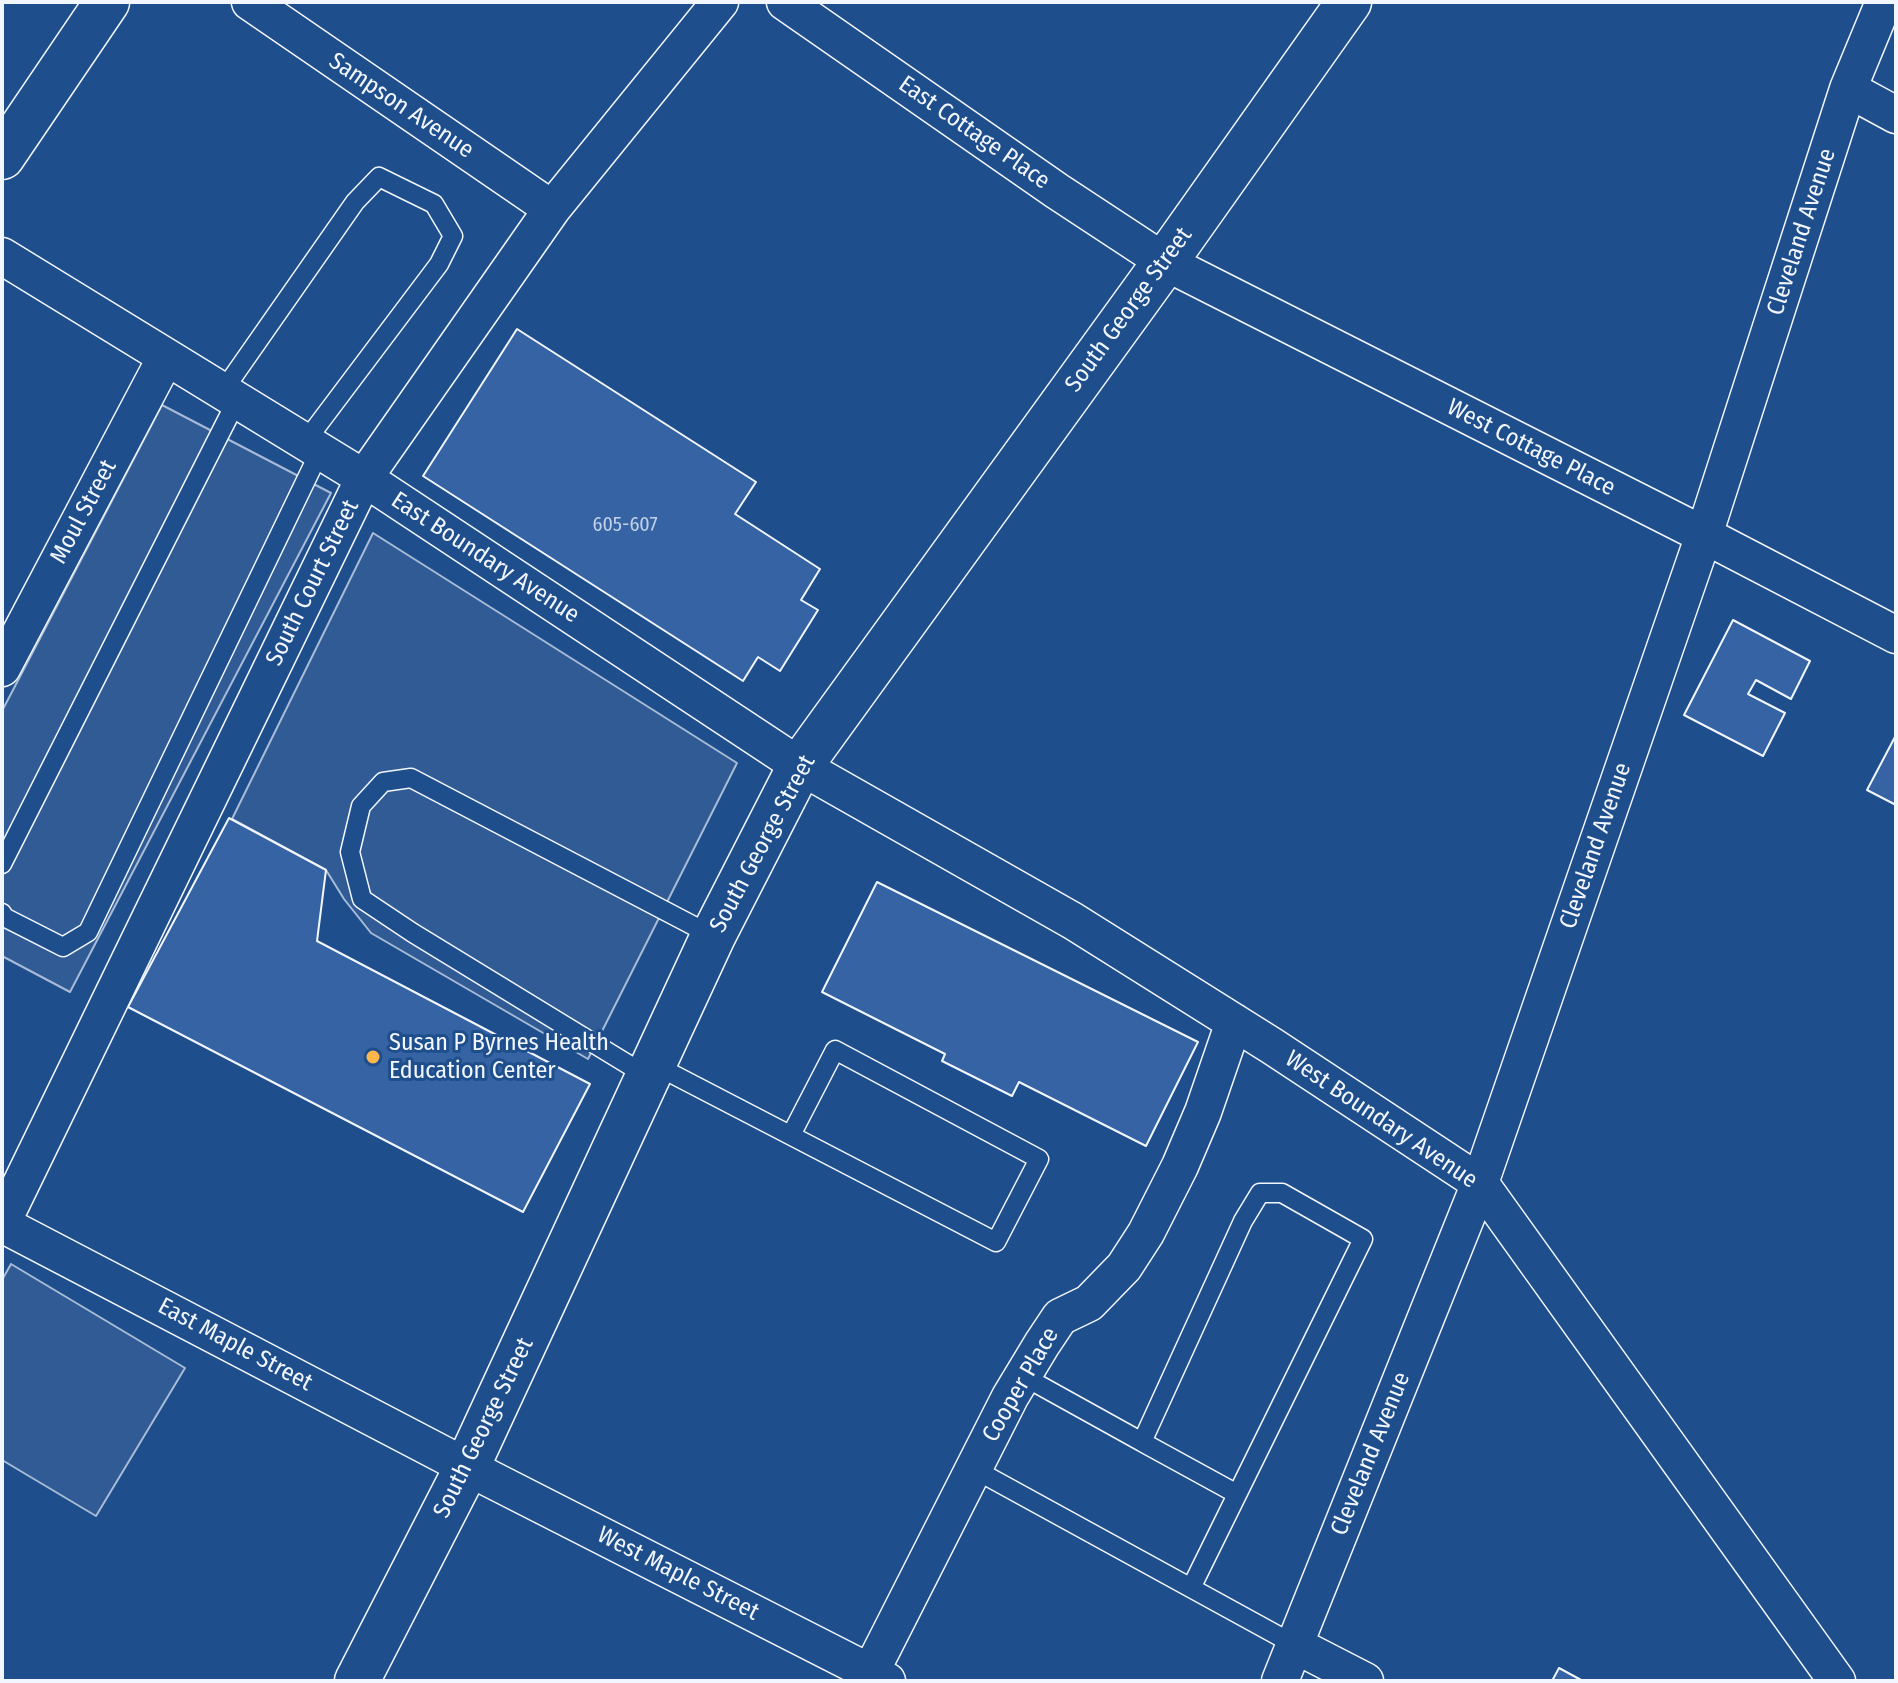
<!DOCTYPE html>
<style>
body{margin:0}
#map{position:relative;width:1898px;height:1683px;overflow:hidden;background:#1f4e8c;font-family:"Fira Sans Condensed",sans-serif}
canvas{display:block}
.frame{position:absolute;inset:0;border:4px solid #f2f6ff;pointer-events:none}
</style>
<div id="map">
<canvas width="1898" height="1683"></canvas>
<div class="frame"></div>
</div>
<script>
const context = document.querySelector('canvas').getContext('2d');
context.lineJoin = 'round';
function paint(path, color) { context.fillStyle = color; context.fill(path, 'evenodd'); }
const shape = rows => new Path2D(rows.map(r => 'M' + r).join(''));
function strokePath(path, color, width, dash) { context.strokeStyle = color; context.lineWidth = width; context.lineCap = dash ? 'butt' : 'round'; context.setLineDash(dash || []); context.stroke(path); }
function write(font, color, halo, rows, align = 'center') {
  context.font = font + ' "Fira Sans Condensed",sans-serif'; context.lineWidth = 6; context.setLineDash([]); context.textBaseline = 'middle'; context.strokeStyle = halo; context.fillStyle = color; for (const [text, x, y, turn = 0] of rows) {
    context.save(); context.translate(x, y); context.rotate((+turn || 0) * Math.PI / 180); context.textAlign = isNaN(turn) ? turn : align; if (halo) context.strokeText(text, 0, 0); context.fillText(text, 0, 0); context.restore();
  }
}
const built = shape([
 [162,405,331,493,70,992,2,956,2,711,162,405],
 [373,533,737,763,588,1059,371,933,344,899,326,870,232,819,373,533],
 [11,1264,185,1368,96,1516,2,1460,2,1280,11,1264]
]);
paint(built, '#305b95');
strokePath(built, '#a8bbd7', 2);
const building = shape([
 [517,329,756,482,735,514,820,569,801,600,818,610,780,671,758,657,743,681,423,476,517,329],
 [1733,620,1810,661,1791,699,1756,680,1748,694,1785,713,1763,756,1684,715,1733,620],
 [1896,735,1896,805,1867,790,1896,735],
 [229,818,326,870,317,941,590,1084,523,1212,128,1007,229,818],
 [877,882,1198,1042,1146,1146,1019,1082,1012,1096,942,1061,945,1054,822,992,877,882],
 [1559,1668,1583,1681,1552,1681,1559,1668]
]);
paint(building, '#3563a3');
strokePath(building, '#f2f6ff', 2);
const service = shape([
 [223,391,355,202,379,177,434,204,453,236,439,264,305,442],
 [2,864,237,400],
 [2,913,4,917,63,947,88,932,320,451],
 [655,1065,996,1242,1039,1159,835,1050,791,1135],
 [647,1076,413,933,362,899,350,852,361,806,383,782,411,778,713,936],
 [1023,1376,1142,1442,1243,1221,1260,1193,1282,1193,1363,1239,1191,1588],
 [1142,1442,1237,1494],
 [974,1469,1295,1645]
]);
const minor = shape([
 [250,2,552,209],
 [785,2,1057,191,1165,262,1704,535,1896,635],
 [1848,89,1896,115],
 [2,256,364,478,800,766,1073,921,1272,1046,1480,1183,1837,1681],
 [2,668,166,357],
 [2,1223,364,478,552,209,720,2],
 [2,1224,467,1467,887,1681],
 [1295,1645,1365,1681],
 [866,1681,1010,1397,1042,1344,1060,1317,1089,1303,1124,1267,1146,1233,1180,1166,1203,1112,1234,1022],
 [1280,1681,1480,1183,1704,535,1848,89,1884,2]
]);
const tertiary = shape([
 [2,157,107,2]
]);
const primary = shape([
 [357,1681,467,1467,713,936,800,766,1165,262,1349,2]
]);
strokePath(service, '#f2f6ff', 21);
strokePath(minor, '#f2f6ff', 39);
strokePath(tertiary, '#f2f6ff', 47);
strokePath(primary, '#f2f6ff', 47);
strokePath(service, '#1f4e8c', 18);
strokePath(minor, '#1f4e8c', 36);
strokePath(tertiary, '#1f4e8c', 44);
strokePath(primary, '#1f4e8c', 44);
for (const [x, y, r, color] of [
 [373,1057,8,"#ffb74d"]
]) { const dot = new Path2D(); dot.arc(x, y, r, 0, 2 * Math.PI); context.fillStyle = color; context.fill(dot); strokePath(dot, '#1f4e8c', 3); }
write('20px', '#c3d1e8', null, [
 ["605-607",625,525]
]);
write('24px', '#f2f6ff', '#1f4e8c', [
 ["Sampson Avenue",401,106,34],
 ["East Cottage Place",974,133,35],
 ["Cleveland Avenue",1802,232,-72],
 ["South George Street",1129,310,-54],
 ["West Cottage Place",1531,448,27],
 ["Moul Street",84,512,-62],
 ["East Boundary Avenue",485,558,33],
 ["South Court Street",313,583,-64],
 ["South George Street",763,844,-62],
 ["Cleveland Avenue",1596,846,-71],
 ["West Boundary Avenue",1381,1120,34],
 ["East Maple Street",235,1345,28],
 ["Cooper Place",1021,1385,-60],
 ["South George Street",484,1428,-64],
 ["Cleveland Avenue",1371,1454,-68],
 ["West Maple Street",678,1574,27]
]);
write('24px', '#f2f6ff', '#1f4e8c', [
 ["Susan P Byrnes Health",389,1043],
 ["Education Center",389,1071]
], 'left');
</script>
